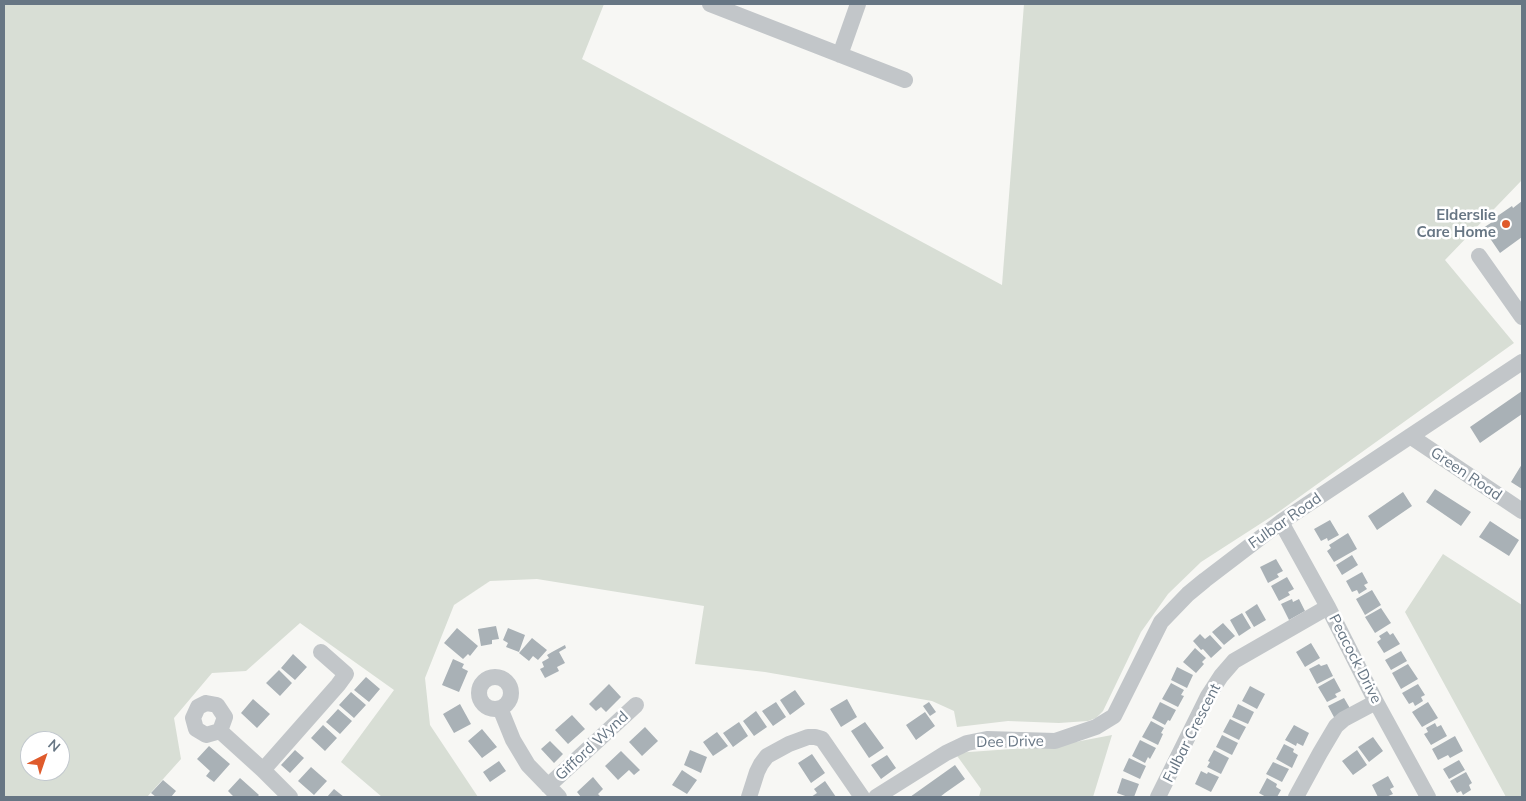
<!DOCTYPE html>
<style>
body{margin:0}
#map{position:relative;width:1526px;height:801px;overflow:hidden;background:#f7f7f4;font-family:Mulish,sans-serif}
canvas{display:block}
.frame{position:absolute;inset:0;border:5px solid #677684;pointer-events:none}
.north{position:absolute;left:20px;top:731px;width:50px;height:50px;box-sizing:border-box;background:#fff;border:1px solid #c2c8ce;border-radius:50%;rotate:41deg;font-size:14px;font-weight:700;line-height:20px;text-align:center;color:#677684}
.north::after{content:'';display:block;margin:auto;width:18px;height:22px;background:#df5b2c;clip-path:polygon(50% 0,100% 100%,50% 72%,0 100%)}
</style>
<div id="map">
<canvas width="1526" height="801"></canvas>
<div class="frame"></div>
<div class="north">N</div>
</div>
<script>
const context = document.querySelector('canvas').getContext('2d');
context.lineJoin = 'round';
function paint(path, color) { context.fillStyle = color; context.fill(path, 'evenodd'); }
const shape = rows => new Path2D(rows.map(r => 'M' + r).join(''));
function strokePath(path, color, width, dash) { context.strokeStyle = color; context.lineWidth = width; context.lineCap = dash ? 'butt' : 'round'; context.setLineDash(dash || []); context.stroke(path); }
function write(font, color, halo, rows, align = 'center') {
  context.font = font + ' Mulish,sans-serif'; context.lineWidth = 5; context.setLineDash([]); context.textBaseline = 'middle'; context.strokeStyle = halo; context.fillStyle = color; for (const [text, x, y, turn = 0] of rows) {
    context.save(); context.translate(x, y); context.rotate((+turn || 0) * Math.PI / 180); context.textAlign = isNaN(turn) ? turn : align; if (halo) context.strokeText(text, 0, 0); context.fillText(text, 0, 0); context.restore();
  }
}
paint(shape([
 [4,4,604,4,582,59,1002,285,1024,4,1522,4,1522,180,1445,260,1514,343,1277,513,1201,562,1168,594,1141,632,1103,711,1096,718,1088,721,1059,723,1008,721,957,727,954,711,932,701,765,672,695,664,704,606,537,579,490,581,454,605,425,678,430,725,478,797,382,797,341,762,394,690,300,623,246,671,212,673,174,718,181,759,147,797,4,797],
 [30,741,60,741,60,771,30,771],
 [1443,554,1522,605,1522,797,1506,797,1405,612],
 [1112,735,1093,797,979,797,981,789,955,753,1054,746]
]), '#d8ded5');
paint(shape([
 [1522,201,1522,237,1500,253,1483,228,1497,219,1496,217,1512,206,1513,208],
 [1522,391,1522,414,1480,443,1470,427],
 [1522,464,1522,489,1511,482],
 [1435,489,1471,512,1461,526,1426,502],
 [1403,492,1412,506,1377,530,1368,516],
 [1330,520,1339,535,1328,541,1327,538,1321,541,1314,529],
 [1490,521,1519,540,1509,556,1479,537],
 [1348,533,1357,549,1334,562,1327,551,1331,548,1329,545],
 [1352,555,1358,565,1342,575,1336,565],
 [1276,559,1283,571,1277,574,1279,577,1268,583,1260,567],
 [1362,572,1368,583,1364,585,1367,589,1359,594,1357,590,1352,592,1346,581],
 [1287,577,1294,589,1288,592,1290,595,1279,601,1271,586],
 [1372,590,1381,605,1365,615,1356,599],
 [1292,599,1293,602,1299,599,1305,611,1289,620,1281,604],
 [1257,604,1266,620,1254,627,1245,612],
 [1381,608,1391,623,1375,633,1365,617],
 [1242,613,1251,628,1239,636,1230,620],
 [1223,623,1235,636,1224,645,1212,632],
 [496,626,499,639,492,640,492,644,481,646,478,629],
 [457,628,478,646,470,656,468,654,463,659,444,643],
 [508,628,525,635,519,652,506,647,508,643,503,640],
 [1387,631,1390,635,1393,633,1400,644,1384,653,1377,642,1381,639,1379,636],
 [1200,634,1205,639,1210,635,1222,648,1211,658,1203,649,1201,650,1193,641],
 [532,638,547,650,538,660,533,656,529,661,519,653],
 [1311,643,1320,658,1305,667,1296,652],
 [565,645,566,648,559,652,565,663,557,667,559,671,545,678,540,669,544,667,542,662,549,658,547,655,552,652],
 [1195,648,1206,658,1202,662,1204,664,1196,673,1183,662],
 [1401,651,1407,661,1391,670,1385,660],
 [293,654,307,667,295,680,281,668],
 [453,659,464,664,462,668,468,671,459,692,442,685],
 [1319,664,1321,666,1327,664,1333,676,1317,684,1309,669],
 [1408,664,1418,679,1401,689,1392,673],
 [1177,667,1193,675,1187,688,1171,680],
 [279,670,292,683,280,696,266,683],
 [366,677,380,689,369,702,354,690],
 [1334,678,1341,691,1335,694,1337,697,1327,702,1318,687],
 [1171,683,1184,690,1181,695,1184,696,1178,707,1162,699],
 [609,684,621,697,606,712,601,707,596,711,589,704],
 [1418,684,1425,695,1421,697,1423,701,1415,706,1413,702,1409,704,1402,693],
 [1250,686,1265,694,1257,709,1242,701],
 [795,690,805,704,790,715,780,700],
 [351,692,366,705,354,718,339,705],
 [1344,698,1351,710,1335,719,1328,706],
 [253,699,270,714,257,728,241,713],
 [847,699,857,717,841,727,830,709],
 [776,702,786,717,773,726,762,711],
 [929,702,936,712,930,716,923,706],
 [1160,702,1176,710,1170,721,1168,720,1165,725,1152,718],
 [1428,702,1438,718,1422,727,1412,712],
 [460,704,471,724,454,733,443,714],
 [1238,704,1254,712,1248,724,1232,717],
 [338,709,352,721,340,734,326,722],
 [756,711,767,727,754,736,743,721],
 [925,712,935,726,916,740,906,725],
 [572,715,585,729,568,744,555,730],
 [1230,719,1246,727,1239,740,1223,732],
 [1151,721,1164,728,1161,733,1163,734,1158,745,1142,737],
 [739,722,748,736,733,747,723,733],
 [865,722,884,748,869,758,851,731],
 [1435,723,1437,727,1441,725,1447,736,1431,745,1424,734,1428,732,1426,728],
 [323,725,337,738,325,751,311,738],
 [1294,725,1309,733,1303,746,1297,743,1296,746,1285,740],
 [645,727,658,741,642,756,629,742],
 [482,729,497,747,482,758,468,741],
 [717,732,728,746,713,756,703,742],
 [1222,735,1238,743,1232,755,1216,747],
 [1455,736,1463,751,1450,758,1448,755,1438,760,1432,749],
 [1373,737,1383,751,1369,762,1358,747],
 [1140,740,1156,748,1150,759,1148,757,1145,763,1132,756],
 [550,741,563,754,554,763,541,749],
 [1284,744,1294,749,1293,752,1298,755,1292,768,1276,759],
 [209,746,230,764,214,782,206,776,210,771,197,759],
 [295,750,304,758,290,773,281,765],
 [690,750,707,757,701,773,684,765],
 [1214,750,1229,758,1221,774,1207,767,1210,762,1208,761],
 [1357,750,1367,765,1353,775,1342,761],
 [621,751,640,770,634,775,629,770,618,780,605,766],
 [812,754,825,773,811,783,798,763],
 [887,755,896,768,881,779,871,765],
 [1129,758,1146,766,1140,779,1123,771],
 [1459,760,1465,770,1449,779,1443,769],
 [499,761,506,771,490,782,483,772],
 [1273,762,1289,769,1282,782,1266,774],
 [955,765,965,779,945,793,940,797,910,797],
 [311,767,327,781,314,795,298,781],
 [682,770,697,780,687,794,672,785],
 [1201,771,1207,774,1208,772,1219,777,1211,792,1195,784],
 [1466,772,1472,783,1469,785,1471,790,1463,795,1461,791,1457,793,1450,781],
 [1388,776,1394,787,1390,789,1393,794,1386,797,1378,797,1372,785],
 [593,777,603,789,598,794,601,797,581,797,577,792],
 [240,778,259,795,257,797,234,797,228,791],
 [1122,778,1139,784,1134,797,1128,797,1117,793],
 [1267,778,1277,784,1276,787,1281,790,1277,797,1266,797,1259,793],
 [163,780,176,791,171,797,156,797,151,793],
 [825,781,836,797,811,797,817,793,814,789],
 [334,789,344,797,327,797]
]), '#a9b1b6');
strokePath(shape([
 [710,4,905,80],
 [840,55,858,4],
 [1479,256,1522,317],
 [1410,436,1522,511],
 [1281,522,1328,607,1376,702,1428,797],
 '479 693a16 16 0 1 1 32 0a16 16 0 1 1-32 0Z',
 [206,703,217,705,225,717,220,731,206,735,196,729,193,718,198,707,206,703],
 [500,708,513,740,528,765,559,797],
 [220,731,263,770,290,797],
 [263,770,338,685,346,674,321,652],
 [548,786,636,705],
 [749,797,757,772,761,764,767,756,789,744,808,737,815,737,822,739,862,797],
 [876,797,946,753,967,743,987,739,1055,741,1096,727,1114,716,1161,622,1188,594,1205,580,1281,522,1522,362],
 [1158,797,1208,696,1221,676,1234,661,1328,607],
 [1296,797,1320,753,1336,726,1344,719,1376,702]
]), '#c2c6c9', 16);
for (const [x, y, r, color] of [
 [1506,224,5,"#df5b2c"]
]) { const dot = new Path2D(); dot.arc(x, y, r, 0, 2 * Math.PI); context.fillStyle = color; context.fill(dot); strokePath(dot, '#fff', 2); }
write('bold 15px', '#677684', '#fff', [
 ["Elderslie",1496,215],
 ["Care Home",1496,232]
], 'right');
write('15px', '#677684', '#fff', [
 ["Green Road",1466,474,34],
 ["Fulbar Road",1285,521,-35],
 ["Peacock Drive",1355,659,63],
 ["Fulbar Crescent",1192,733,-63],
 ["Dee Drive",1010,742,-1],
 ["Gifford Wynd",592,746,-43]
]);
</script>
